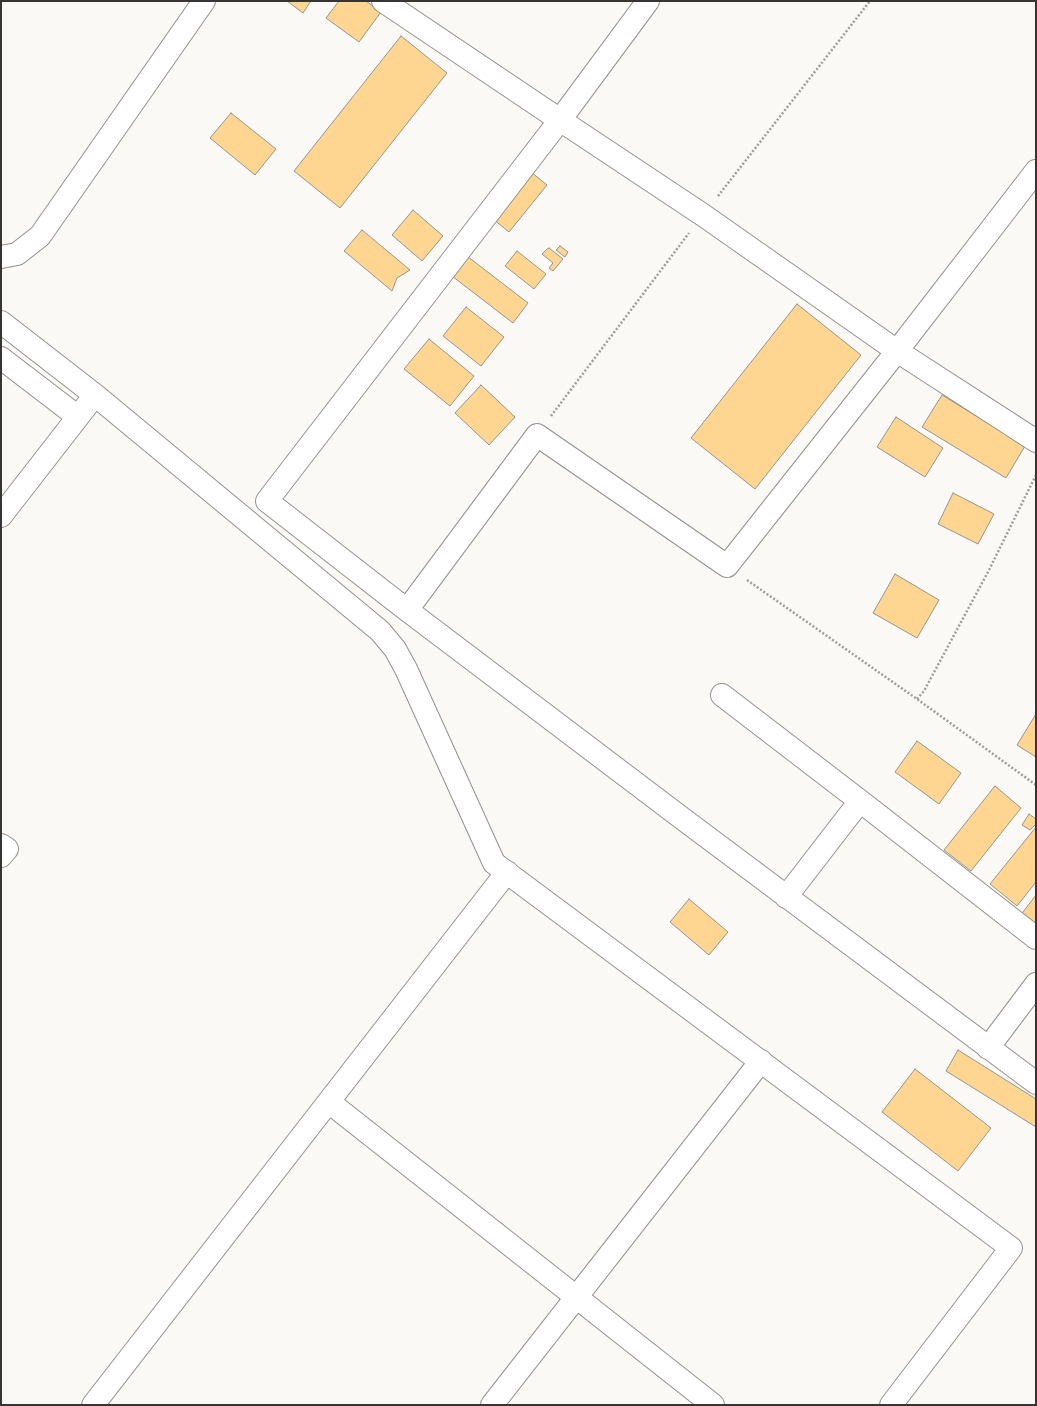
<!DOCTYPE html>
<style>
body{margin:0}
#map{position:relative;width:1037px;height:1406px;overflow:hidden;background:#fbf9f5;font-family:"Fira Sans",sans-serif}
canvas{display:block}
.frame{position:absolute;inset:0;border:2px solid #363534;pointer-events:none}
</style>
<div id="map">
<canvas width="1037" height="1406"></canvas>
<div class="frame"></div>
</div>
<script>
const context = document.querySelector('canvas').getContext('2d');
context.lineJoin = 'round';
function paint(path, color) { context.fillStyle = color; context.fill(path, 'evenodd'); }
const shape = rows => new Path2D(rows.map(r => 'M' + r).join(''));
function strokePath(path, color, width, dash) { context.strokeStyle = color; context.lineWidth = width; context.lineCap = dash ? 'butt' : 'round'; context.setLineDash(dash || []); context.stroke(path); }
const building = shape([
 [287,1,311,1,303,13,287,1],
 [339,1,366,1,381,12,359,42,326,18,339,1],
 [401,36,447,73,340,208,294,171,401,36],
 [231,113,276,149,255,175,210,138,231,113],
 [531,172,547,185,509,232,493,219,531,172],
 [413,210,443,236,422,261,392,235,413,210],
 [362,230,410,270,397,278,392,291,344,251,362,230],
 [560,246,568,252,565,257,556,250,560,246],
 [549,248,563,259,553,271,549,268,553,263,542,254,547,249,549,248],
 [517,251,546,274,534,289,505,266,517,251],
 [463,253,528,303,513,323,448,273,463,253],
 [797,304,861,355,755,489,691,438,797,304],
 [466,307,504,337,481,366,443,336,466,307],
 [429,339,474,376,450,406,404,369,429,339],
 [481,385,515,417,489,445,455,413,481,385],
 [942,395,1025,446,1006,478,922,427,942,395],
 [896,417,943,448,925,477,877,447,896,417],
 [953,493,994,514,978,544,938,524,953,493],
 [895,574,939,600,917,638,873,613,895,574],
 [1036,714,1036,757,1017,745,1036,714],
 [917,741,961,773,939,804,895,772,917,741],
 [995,786,1021,808,971,871,944,850,995,786],
 [1029,814,1036,819,1036,824,1030,830,1022,825,1029,814],
 [1036,827,1036,882,1017,906,990,884,1036,827],
 [1036,895,1036,923,1033,926,1020,916,1036,895],
 [689,899,728,932,709,955,670,922,689,899],
 [958,1050,1036,1099,1036,1127,946,1071,958,1050],
 [915,1069,991,1128,958,1171,882,1112,915,1069]
]);
paint(building, '#fed692');
strokePath(building, '#959390', 1);
const minor = shape([
 [383,1,560,120,267,501,407,610,537,435,727,566,897,351,1036,171],
 [648,1,560,120,703,215,897,351,1036,441],
 [1,257,17,254,40,236,204,1],
 [1,322,95,395,380,631,395,649,406,669,494,863,1011,1248,891,1405],
 [1,358,78,417],
 [1,516,95,395],
 [407,610,683,819,1036,1083],
 [722,695,860,801],
 [1,845,7,849,1,856],
 [786,897,860,801,1036,938],
 [988,1048,1036,984],
 [329,1102,713,1405],
 [93,1405,507,872],
 [492,1405,761,1061]
]);
strokePath(minor, '#93918e', 24);
strokePath(shape([
 [718,196,870,1],
 [551,416,689,233],
 [747,580,917,699,1036,785],
 [917,699,924,691,989,570,1036,475]
]), '#9f9d9b', 2.5, [2, 2]);
strokePath(minor, '#fff', 22);
</script>
